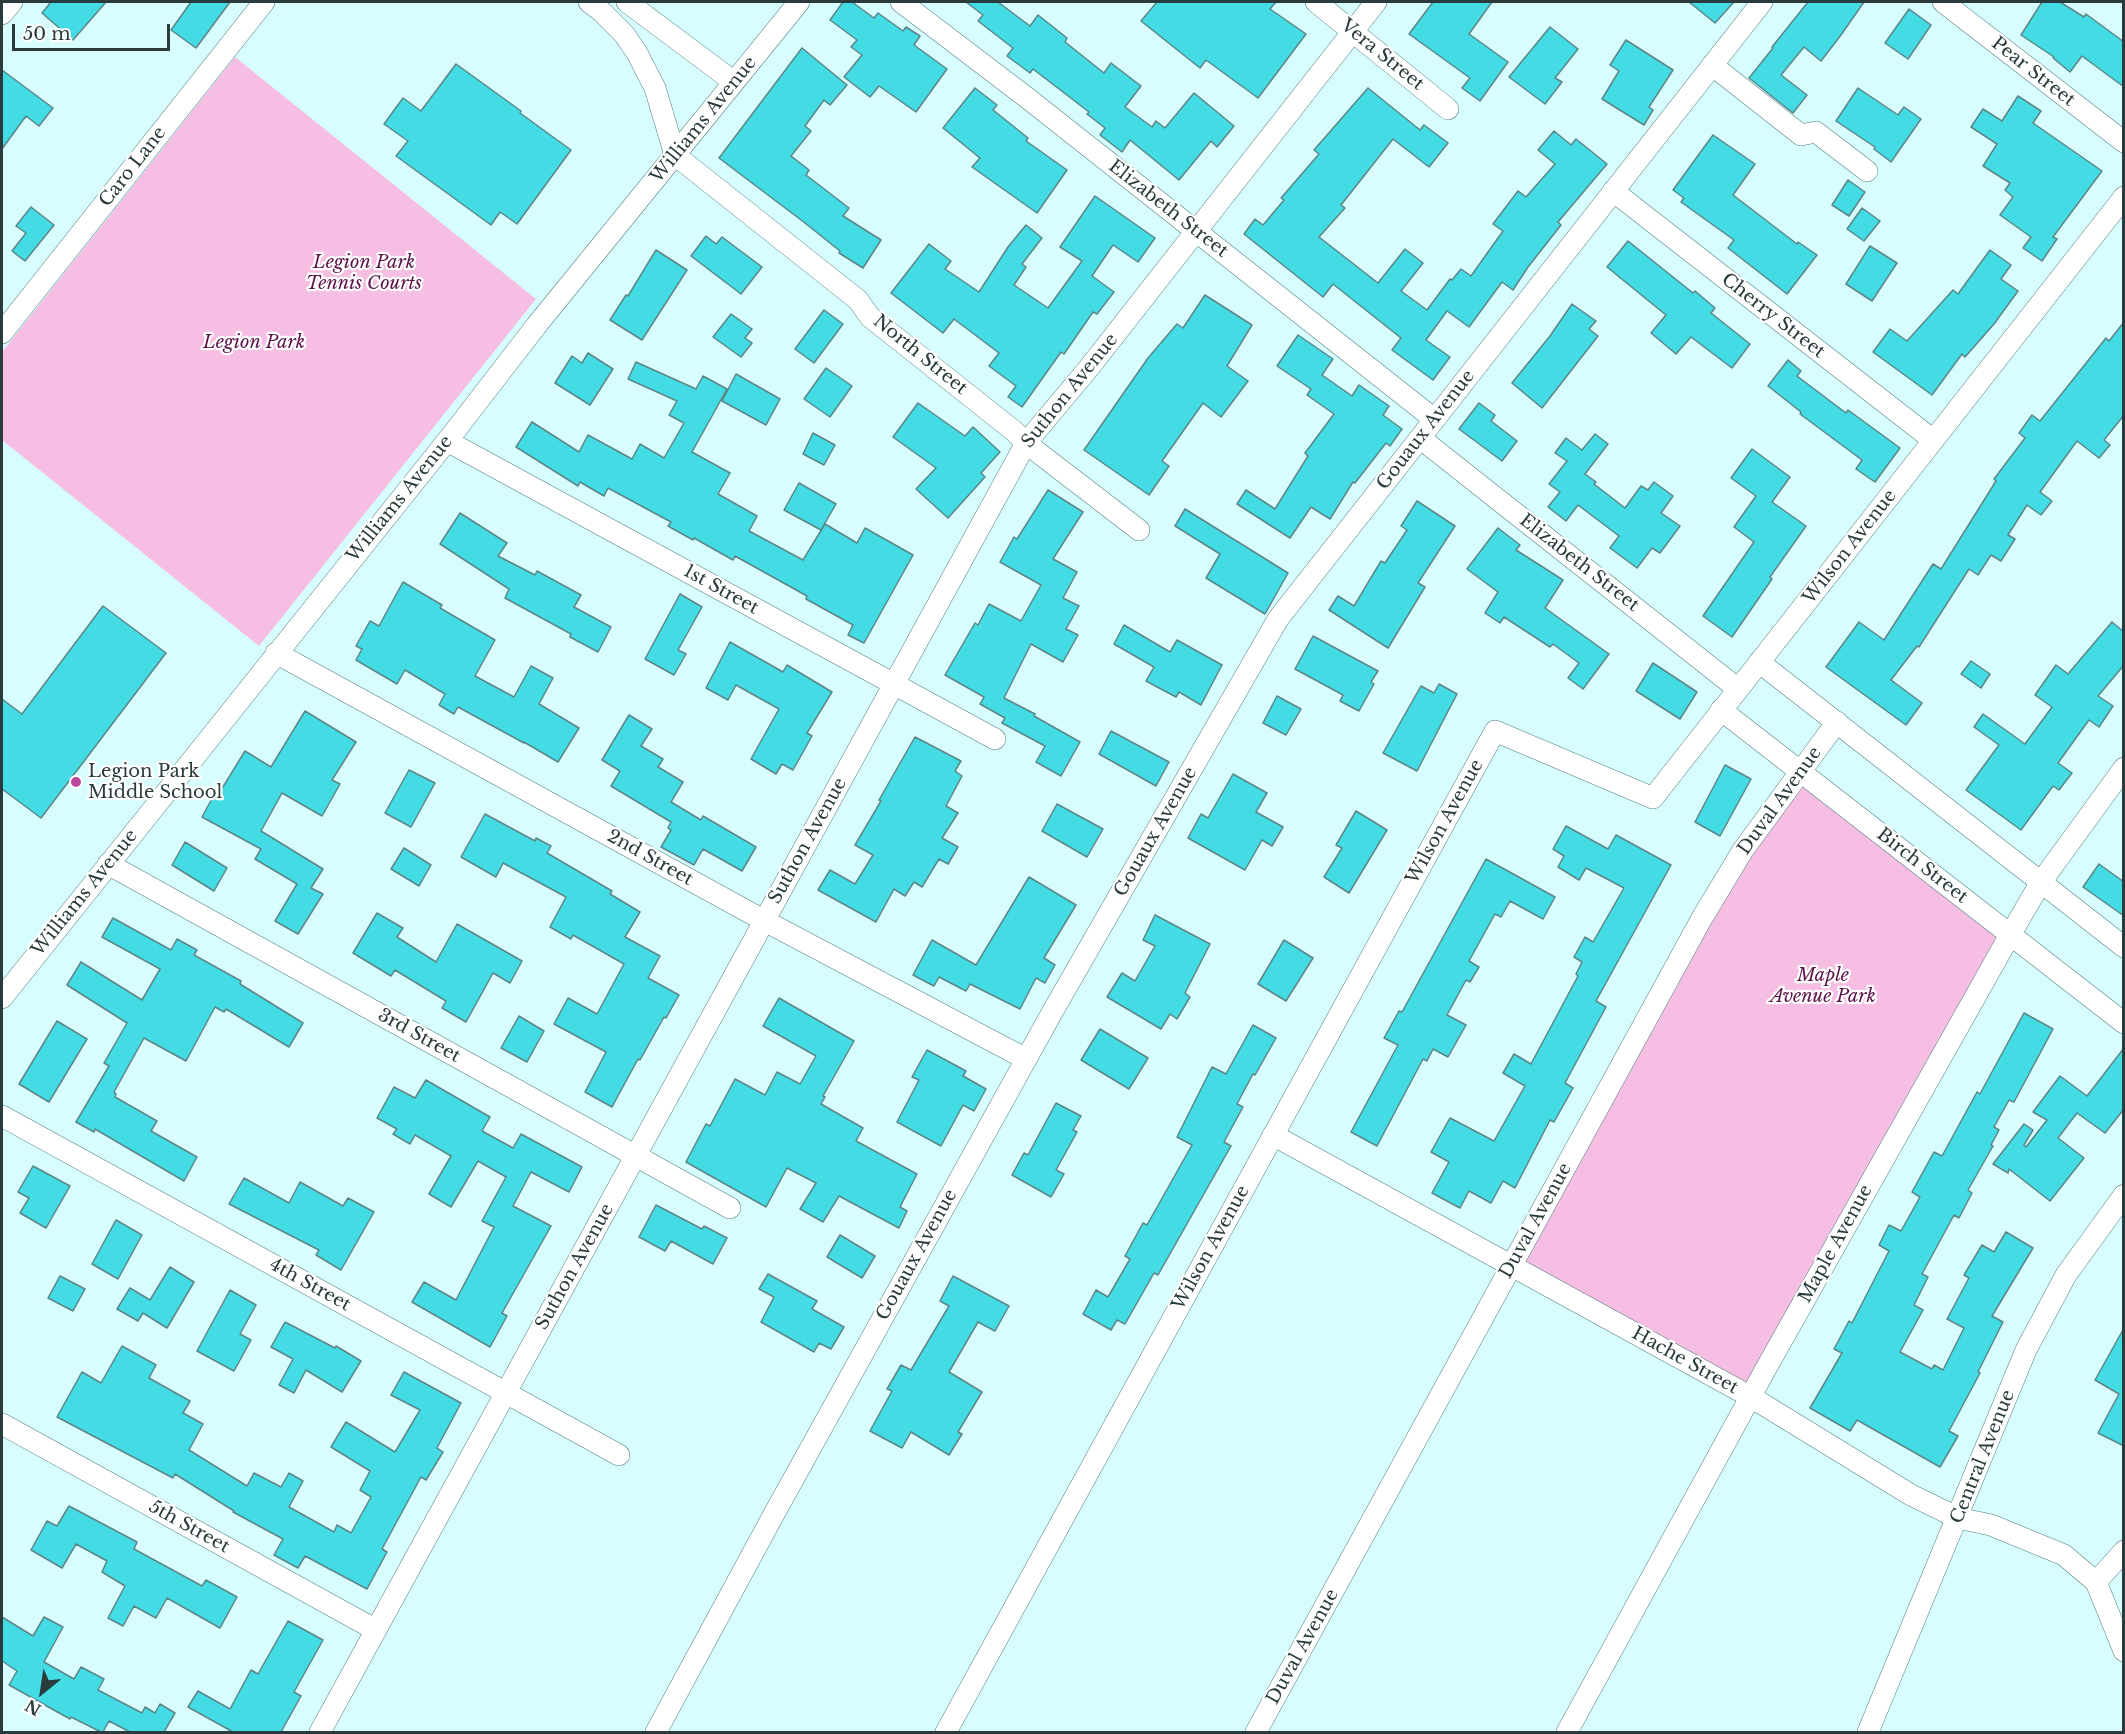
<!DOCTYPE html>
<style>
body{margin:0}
#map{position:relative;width:2125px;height:1734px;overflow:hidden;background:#d8fdff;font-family:"Libre Baskerville",serif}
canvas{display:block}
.frame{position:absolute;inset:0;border:3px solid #293b3c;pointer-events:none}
.north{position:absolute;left:12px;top:1662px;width:60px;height:60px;-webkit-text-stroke:4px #fff;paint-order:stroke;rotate:210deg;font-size:16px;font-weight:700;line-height:24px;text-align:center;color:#293b3c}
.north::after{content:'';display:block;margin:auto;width:21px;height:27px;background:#293b3c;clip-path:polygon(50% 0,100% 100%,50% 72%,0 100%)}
.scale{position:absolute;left:12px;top:24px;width:158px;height:27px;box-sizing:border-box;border:3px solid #293b3c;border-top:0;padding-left:8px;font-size:18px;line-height:21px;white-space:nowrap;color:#293b3c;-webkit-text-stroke:4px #fff;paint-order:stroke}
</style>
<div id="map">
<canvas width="2125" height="1734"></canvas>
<div class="frame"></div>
<div class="north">N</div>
<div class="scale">50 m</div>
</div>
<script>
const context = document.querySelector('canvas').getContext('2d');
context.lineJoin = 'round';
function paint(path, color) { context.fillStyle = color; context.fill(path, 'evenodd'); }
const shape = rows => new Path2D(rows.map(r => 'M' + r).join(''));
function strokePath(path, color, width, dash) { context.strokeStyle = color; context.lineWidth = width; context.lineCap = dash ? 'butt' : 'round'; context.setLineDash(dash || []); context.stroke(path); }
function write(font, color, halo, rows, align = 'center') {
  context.font = font + ' "Libre Baskerville",serif'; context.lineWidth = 4.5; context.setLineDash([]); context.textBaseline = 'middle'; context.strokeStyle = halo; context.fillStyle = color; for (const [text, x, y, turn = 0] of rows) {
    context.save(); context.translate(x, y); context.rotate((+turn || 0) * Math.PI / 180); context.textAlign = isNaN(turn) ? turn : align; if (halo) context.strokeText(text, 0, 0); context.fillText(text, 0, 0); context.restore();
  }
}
paint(shape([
 [235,57,536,299,259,646,2,440,2,352],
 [1801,772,2010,935,1751,1397,1512,1265,1702,918]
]), '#f5bee2');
const building = shape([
 [51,2,106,2,73,40,42,13,51,2],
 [191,2,230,2,196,48,171,30,191,2],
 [843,2,852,2,874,18,878,13,903,31,906,27,920,36,914,45,947,69,916,112,879,86,870,97,844,77,862,55,851,47,857,40,830,20,843,2],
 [966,2,998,2,1030,26,1038,15,1067,38,1065,42,1104,73,1111,63,1141,86,1125,107,1152,127,1156,121,1165,128,1194,93,1234,126,1217,147,1211,141,1179,180,1130,140,1122,152,1100,135,1105,128,1087,114,1089,112,1033,69,1030,73,1007,56,1013,48,978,21,983,15,966,2],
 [1157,2,1276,2,1270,9,1306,34,1258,98,1206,60,1200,68,1141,21,1157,2],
 [1433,2,1492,2,1469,34,1508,62,1480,101,1462,88,1470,78,1409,34,1433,2],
 [1689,2,1734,2,1715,23,1689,2],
 [1808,2,1864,2,1841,35,1821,61,1804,47,1781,75,1807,95,1793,113,1749,78,1773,48,1772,47,1808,2],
 [2042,2,2060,2,2084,17,2086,14,2124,42,2124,87,2082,56,2070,72,2053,58,2054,57,2021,35,2042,2],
 [1909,9,1931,25,1908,59,1885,43,1909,9],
 [1550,27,1578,49,1555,78,1562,82,1545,104,1509,77,1550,27],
 [1626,40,1673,70,1649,107,1653,110,1644,125,1602,99,1619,71,1610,65,1626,40],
 [802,48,847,85,830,105,824,100,805,126,811,131,791,156,809,170,806,175,849,208,843,216,881,240,863,268,839,253,840,251,805,223,719,158,802,48],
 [456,64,521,111,520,113,571,150,517,224,500,212,491,225,396,156,408,141,384,124,403,98,421,111,456,64],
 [2,70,53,108,39,126,26,116,2,149,2,70],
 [975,88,997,105,993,110,1028,138,1026,141,1067,170,1037,213,972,167,980,158,943,128,975,88],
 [1368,88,1420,130,1424,125,1448,143,1429,167,1393,139,1341,205,1345,208,1319,237,1378,283,1405,249,1423,263,1401,291,1427,310,1450,279,1452,280,1461,269,1471,276,1503,231,1493,224,1518,191,1526,197,1555,164,1538,150,1554,131,1571,145,1576,139,1607,164,1558,222,1561,225,1528,267,1513,290,1502,282,1469,327,1447,311,1426,340,1450,357,1433,380,1392,350,1401,338,1333,284,1323,297,1244,234,1255,219,1263,225,1284,200,1281,198,1319,154,1314,150,1368,88],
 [1858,88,1898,115,1904,107,1921,119,1891,162,1874,149,1875,147,1836,121,1858,88],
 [2018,96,2041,111,2033,123,2102,171,2053,237,2057,239,2042,261,2023,248,2031,237,2000,215,2013,197,2005,190,2010,183,1983,166,1997,144,1971,127,1983,109,2002,121,2018,96],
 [1713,135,1755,164,1733,195,1797,244,1798,242,1817,255,1787,294,1728,248,1734,240,1681,202,1684,198,1673,190,1713,135],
 [1848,180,1865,192,1849,216,1832,205,1848,180],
 [1095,196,1155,238,1138,262,1113,245,1092,276,1114,292,1097,314,1093,312,1064,354,1061,352,1022,407,1008,397,1016,386,989,366,999,353,954,319,943,333,891,293,929,244,951,261,945,269,979,292,1008,247,1026,225,1042,238,1022,264,1026,267,1014,285,1048,308,1082,261,1060,247,1095,196],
 [31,207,54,225,25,261,12,251,26,233,16,226,31,207],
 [1862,208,1880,221,1864,241,1847,229,1862,208],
 [706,236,716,244,722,237,762,267,741,294,691,256,706,236],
 [1628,241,1693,293,1695,291,1715,308,1711,313,1750,344,1732,368,1691,337,1676,354,1651,333,1666,315,1607,267,1628,241],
 [1870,246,1897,263,1872,301,1846,284,1870,246],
 [656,250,687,270,642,340,610,320,626,295,628,296,656,250],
 [1990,250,2011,265,2001,279,2018,291,1994,324,1965,357,1962,354,1932,395,1873,352,1890,329,1907,341,1953,290,1958,294,1990,250],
 [1205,295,1252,325,1227,366,1248,381,1221,417,1203,403,1162,461,1169,466,1149,495,1084,450,1148,358,1177,324,1183,328,1205,295],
 [1572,304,1596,321,1589,329,1598,336,1542,408,1512,383,1550,336,1572,304],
 [824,310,843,324,814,363,795,349,824,310],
 [731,314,752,329,745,338,752,343,741,357,713,337,731,314],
 [2124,322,2124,415,2104,440,2110,445,2099,458,2077,441,2040,492,2052,501,2041,515,2027,505,2008,535,2015,539,2001,561,1991,555,1978,575,1969,569,1919,647,1917,646,1891,680,1922,703,1906,725,1826,667,1859,622,1884,640,1933,564,1941,569,1996,481,1994,479,2025,438,2019,433,2032,415,2040,421,2106,338,2109,341,2124,322],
 [1298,335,1333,359,1322,375,1352,396,1359,385,1389,406,1383,415,1402,429,1390,446,1386,443,1355,483,1353,482,1330,519,1311,507,1290,538,1237,504,1246,490,1275,509,1308,456,1305,453,1334,414,1307,395,1311,389,1277,366,1298,335],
 [588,353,613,369,590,405,555,383,572,356,582,363,588,353],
 [1788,360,1801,371,1797,376,1846,413,1848,410,1900,448,1875,482,1856,469,1862,460,1800,414,1801,412,1768,386,1788,360],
 [636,362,696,389,703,376,727,389,692,452,730,473,718,494,757,516,749,531,803,560,825,524,857,543,865,528,913,555,864,643,848,635,853,625,806,599,807,596,735,556,733,560,694,538,693,540,668,526,671,522,608,488,604,496,580,482,578,486,516,447,532,422,579,452,588,435,632,459,640,444,664,458,684,423,669,415,677,401,628,379,636,362],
 [826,368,852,386,830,417,804,399,826,368],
 [736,374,780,399,766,425,722,401,736,374],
 [918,403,965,436,973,427,1000,452,981,473,985,477,948,518,916,489,936,468,893,437,918,403],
 [1479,403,1495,415,1491,421,1517,441,1502,461,1459,429,1479,403],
 [813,433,835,445,824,465,803,454,813,433],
 [1595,434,1608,444,1585,474,1596,482,1594,484,1625,508,1641,486,1648,490,1654,482,1673,496,1661,513,1680,526,1660,553,1652,548,1637,568,1610,548,1619,536,1578,505,1566,521,1548,507,1560,492,1549,484,1567,461,1555,453,1566,438,1582,450,1595,434],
 [1752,449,1790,477,1772,502,1806,526,1770,577,1772,579,1732,637,1703,616,1754,542,1734,527,1756,496,1731,478,1752,449],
 [799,483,836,504,821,530,784,510,799,483],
 [1048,490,1083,512,1053,559,1077,572,1063,598,1079,606,1066,629,1078,635,1063,662,1031,644,1004,698,1035,714,1034,716,1080,742,1061,776,1036,762,1045,746,1002,723,1005,718,980,704,984,697,945,675,975,623,978,625,989,604,1021,621,1041,585,1000,562,1014,537,1017,539,1048,490],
 [1417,501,1455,526,1418,583,1425,587,1388,648,1329,610,1338,596,1354,606,1381,561,1385,563,1407,530,1401,526,1417,501],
 [1185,509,1288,573,1265,614,1206,578,1220,554,1175,526,1185,509],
 [460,513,507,543,498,556,535,575,537,571,581,595,574,607,611,627,598,652,570,637,571,634,505,598,509,589,440,544,460,513],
 [1498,528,1520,545,1516,550,1563,580,1545,608,1609,654,1583,689,1568,678,1579,663,1553,644,1550,647,1504,617,1500,623,1485,613,1498,592,1467,569,1498,528],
 [403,582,442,605,440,608,495,640,475,676,514,697,531,666,553,678,539,704,579,728,558,762,524,742,524,743,458,707,454,714,439,705,445,694,405,670,397,684,356,660,362,649,356,646,370,621,379,626,403,582],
 [680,594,702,607,678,650,686,654,674,675,645,659,680,594],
 [103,606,166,653,41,818,2,789,2,699,22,714,103,606],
 [2112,622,2124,632,2124,665,2098,696,2113,706,2099,727,2089,720,2058,763,2072,773,2059,790,2053,786,2021,830,1966,790,1999,745,1974,727,1983,714,2025,744,2052,707,2035,695,2056,665,2068,674,2112,622],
 [1124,625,1170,652,1177,640,1222,665,1201,705,1179,692,1176,697,1146,681,1154,667,1114,644,1124,625],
 [1313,636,1378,671,1371,682,1374,684,1359,711,1340,701,1343,695,1295,669,1313,636],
 [730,642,783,672,787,665,832,692,807,733,812,736,793,770,782,764,776,774,751,759,779,709,736,685,728,700,706,688,730,642],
 [1971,661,1990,674,1981,688,1961,674,1971,661],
 [1653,663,1697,692,1680,719,1636,691,1653,663],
 [1439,684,1457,694,1417,771,1383,753,1421,686,1434,693,1439,684],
 [1277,696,1301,709,1286,735,1263,723,1277,696],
 [305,711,356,742,332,780,340,784,322,816,282,793,261,831,323,869,311,888,323,894,298,934,275,921,297,884,255,859,261,849,202,817,215,793,218,795,245,751,271,767,305,711],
 [629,715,652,729,641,746,663,759,658,767,683,782,671,802,701,820,703,816,756,847,742,871,703,849,694,865,661,847,671,830,668,828,671,822,611,786,620,771,602,760,629,715],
 [1111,731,1169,762,1156,786,1099,754,1111,731],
 [915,737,961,761,955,771,962,776,946,806,958,813,942,838,958,847,948,864,939,859,922,887,914,882,905,896,894,889,876,922,818,890,830,870,855,884,873,855,855,845,881,801,879,800,915,737],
 [1725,765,1751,779,1720,836,1695,822,1725,765],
 [409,770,435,783,411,827,385,813,409,770],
 [1233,774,1267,793,1256,812,1283,827,1272,846,1262,840,1245,870,1188,838,1201,814,1208,818,1233,774],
 [1057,804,1103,829,1087,857,1042,831,1057,804],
 [1356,811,1387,830,1349,893,1324,877,1342,848,1336,845,1356,811],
 [485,814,535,841,536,838,551,846,547,853,612,891,610,894,640,912,625,937,660,956,648,978,679,995,666,1018,664,1017,640,1060,638,1059,612,1107,585,1092,606,1052,554,1024,568,998,597,1014,624,964,573,935,571,939,550,927,566,897,503,863,496,877,461,857,485,814],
 [1566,826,1608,849,1616,835,1671,865,1596,1001,1606,1007,1565,1083,1573,1088,1554,1122,1550,1120,1515,1188,1503,1181,1491,1203,1469,1191,1460,1208,1432,1193,1449,1162,1431,1152,1450,1118,1494,1141,1525,1086,1503,1073,1514,1054,1531,1064,1578,976,1576,974,1582,962,1574,957,1585,937,1593,942,1624,888,1586,868,1579,880,1558,867,1564,856,1553,849,1566,826],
 [185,842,227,868,214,891,172,865,185,842],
 [404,848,431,865,419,886,391,869,404,848],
 [1486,859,1555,897,1543,919,1510,901,1501,917,1495,914,1469,961,1479,967,1470,982,1466,980,1447,1015,1466,1025,1448,1057,1433,1049,1427,1061,1423,1059,1377,1146,1351,1132,1398,1045,1384,1038,1399,1011,1402,1012,1486,859],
 [2099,864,2124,882,2124,916,2083,887,2099,864],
 [1029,877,1076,905,1044,958,1055,965,1045,983,1036,978,1020,1009,970,984,966,991,939,977,934,986,913,975,932,940,976,965,1029,877],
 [377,913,403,928,397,937,436,962,457,924,522,961,510,983,493,973,466,1022,442,1008,446,1001,395,970,391,976,353,953,377,913],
 [1155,915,1210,944,1185,993,1190,997,1177,1019,1170,1014,1161,1029,1107,997,1122,973,1135,981,1155,946,1143,940,1155,915],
 [113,918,171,950,177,939,197,950,194,955,241,981,240,984,303,1023,289,1047,226,1009,224,1012,215,1007,186,1061,144,1038,114,1092,116,1094,115,1097,157,1121,151,1131,197,1157,184,1181,95,1129,94,1132,76,1122,109,1066,104,1063,127,1023,67,985,81,962,142,1000,160,969,102,937,113,918],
 [1284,940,1313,958,1286,1001,1258,984,1284,940],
 [779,998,854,1041,823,1096,825,1097,821,1104,863,1128,856,1141,917,1174,900,1207,907,1211,899,1228,839,1196,823,1222,800,1209,816,1183,787,1168,766,1207,686,1162,706,1124,710,1126,735,1079,765,1095,777,1072,800,1084,816,1056,763,1026,779,998],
 [2024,1013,2053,1029,2014,1102,2009,1100,1994,1127,1999,1130,1991,1145,1993,1146,1968,1190,1972,1193,1959,1218,1954,1215,1922,1274,1928,1277,1914,1305,1923,1310,1900,1352,1932,1369,1934,1365,1943,1370,1964,1328,1947,1319,1969,1278,1964,1275,1982,1245,1994,1252,2006,1232,2033,1248,1992,1316,2003,1322,1978,1372,1980,1373,1949,1431,1958,1436,1940,1467,1857,1420,1850,1431,1810,1408,1842,1353,1834,1349,1849,1321,1852,1323,1889,1251,1879,1245,1889,1225,1901,1231,1920,1197,1912,1192,1934,1152,1942,1156,1977,1092,1980,1094,2024,1013],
 [519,1016,544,1031,527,1062,501,1048,519,1016],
 [57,1021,87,1039,49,1102,19,1084,57,1021],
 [1253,1025,1276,1038,1255,1075,1253,1074,1237,1104,1243,1107,1224,1142,1231,1146,1158,1275,1154,1273,1125,1324,1117,1320,1111,1330,1083,1314,1096,1290,1108,1297,1130,1259,1125,1256,1143,1223,1147,1225,1192,1145,1177,1137,1212,1067,1226,1074,1253,1025],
 [1100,1029,1148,1058,1129,1089,1081,1060,1100,1029],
 [2124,1048,2124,1109,2105,1133,2077,1113,2058,1138,2084,1158,2050,1201,2009,1169,2008,1173,1993,1164,2024,1124,2033,1130,2024,1145,2026,1147,2047,1120,2033,1112,2060,1076,2087,1096,2124,1048],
 [927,1050,966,1071,963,1076,986,1089,974,1111,963,1105,941,1146,897,1122,919,1080,912,1077,927,1050],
 [426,1080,490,1117,482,1131,513,1148,521,1134,582,1167,569,1192,531,1172,513,1206,551,1226,502,1313,507,1316,490,1347,412,1302,424,1282,456,1300,494,1227,482,1221,506,1177,478,1161,451,1207,429,1194,451,1156,415,1135,410,1144,393,1134,397,1129,377,1118,394,1087,415,1098,426,1080],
 [1056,1103,1081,1116,1073,1130,1077,1132,1056,1170,1064,1174,1051,1197,1012,1175,1024,1153,1028,1155,1056,1103],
 [33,1166,70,1186,46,1228,20,1213,29,1198,18,1192,33,1166],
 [244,1178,289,1203,300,1182,343,1206,348,1198,374,1212,341,1270,316,1255,319,1250,229,1204,244,1178],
 [656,1205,702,1229,704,1226,727,1238,713,1264,671,1241,665,1251,639,1237,656,1205],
 [116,1220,142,1235,118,1279,92,1264,116,1220],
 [840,1235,875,1256,862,1278,827,1257,840,1235],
 [170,1267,194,1282,167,1328,143,1313,138,1321,117,1309,130,1288,150,1300,170,1267],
 [768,1274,817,1301,812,1309,844,1327,831,1349,819,1343,814,1352,761,1322,774,1297,759,1289,768,1274],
 [60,1276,85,1289,73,1311,48,1298,60,1276],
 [953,1276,1009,1306,995,1331,978,1322,949,1372,982,1392,958,1432,962,1434,949,1455,911,1432,902,1448,870,1431,892,1391,887,1389,901,1365,911,1370,949,1306,940,1301,953,1276],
 [230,1290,256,1305,240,1334,251,1340,234,1371,197,1351,230,1290],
 [285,1322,335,1348,336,1346,361,1361,342,1392,306,1370,294,1393,279,1385,293,1359,271,1347,285,1322],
 [2124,1328,2124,1446,2098,1433,2119,1394,2095,1380,2124,1328],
 [122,1346,156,1365,149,1378,190,1401,183,1413,203,1424,189,1450,247,1486,254,1473,281,1487,289,1473,303,1481,289,1507,334,1532,337,1525,351,1533,371,1497,360,1490,370,1471,331,1447,346,1422,395,1452,420,1410,391,1395,404,1372,461,1403,437,1448,443,1452,426,1480,421,1477,382,1549,387,1552,367,1589,305,1556,298,1568,274,1555,283,1539,233,1512,234,1511,175,1474,173,1478,57,1417,82,1372,101,1383,122,1346],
 [69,1506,137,1542,134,1549,202,1586,206,1580,237,1597,220,1628,167,1598,156,1618,134,1606,123,1626,108,1618,125,1586,102,1572,107,1561,76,1544,62,1568,31,1550,47,1521,57,1526,69,1506],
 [2,1617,33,1636,44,1617,63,1627,44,1662,74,1679,81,1667,104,1679,98,1690,142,1713,145,1707,155,1713,160,1704,175,1713,164,1732,130,1732,109,1721,103,1732,101,1732,71,1717,70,1719,9,1685,17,1671,2,1661,2,1617],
 [288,1621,323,1640,294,1692,301,1696,281,1732,233,1732,188,1707,198,1691,230,1709,251,1670,258,1674,288,1621]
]);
paint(building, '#43dce4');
strokePath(building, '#5b8688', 1.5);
const street = shape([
 [589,2,602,12,624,34,637,53,655,88,675,155,858,300,870,317,1014,431,1027,444,1139,530],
 [627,2,734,82],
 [901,2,1026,97,1434,419],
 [1316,2,1448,109],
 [1943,2,2124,142],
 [2,14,12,2],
 [1712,65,1801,135,1816,132,1867,171],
 [1613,191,1933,440],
 [2,333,264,2],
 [1420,438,1738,689],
 [447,441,995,739],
 [276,653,765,921,1026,1059],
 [1759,662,2124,947],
 [1721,710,2124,1023],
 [108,864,730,1208],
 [2,998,455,431,536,326,799,2],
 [2,1116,619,1455],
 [1273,1135,1751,1397,1911,1495,1958,1518,1991,1525,2064,1555,2096,1582,2124,1651],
 [2,1424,376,1630],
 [2096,1582,2124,1551],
 [320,1732,1020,454,1031,437,1088,369,1376,2],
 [656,1732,774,1514,1054,1009,1278,619,1762,2],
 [946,1732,1495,731,1653,798,2124,197],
 [1256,1732,1702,918,1743,850,1837,722],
 [1567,1732,1764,1372,2010,935,2041,882,2124,768],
 [1868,1732,2026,1350,2066,1275,2124,1195]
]);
strokePath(street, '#537e80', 22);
strokePath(street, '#fff', 21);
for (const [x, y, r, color] of [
 [76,782,6,"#bd479d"]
]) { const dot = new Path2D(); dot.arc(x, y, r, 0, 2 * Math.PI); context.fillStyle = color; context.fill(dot); strokePath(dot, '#fff', 2); }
write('18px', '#293b3c', '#fff', [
 ["Vera Street",1382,55,39],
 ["Pear Street",2033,72,38],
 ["Williams Avenue",704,120,-51],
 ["Caro Lane",133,167,-52],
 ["Elizabeth Street",1168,209,38],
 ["Cherry Street",1773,316,38],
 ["North Street",920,355,39],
 ["Suthon Avenue",1070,391,-51],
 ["Gouaux Avenue",1426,430,-52],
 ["Williams Avenue",400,499,-51],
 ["Wilson Avenue",1850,547,-52],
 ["Elizabeth Street",1579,563,38],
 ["1st Street",721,590,29],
 ["Duval Avenue",1780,801,-54],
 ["Wilson Avenue",1445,822,-61],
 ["Gouaux Avenue",1156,832,-60],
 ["Suthon Avenue",808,841,-61],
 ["2nd Street",650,858,29],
 ["Birch Street",1922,866,38],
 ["Williams Avenue",85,893,-51],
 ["3rd Street",419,1036,29],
 ["Duval Avenue",1536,1221,-61],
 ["Maple Avenue",1836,1244,-61],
 ["Wilson Avenue",1211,1248,-61],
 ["Gouaux Avenue",917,1255,-61],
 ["Suthon Avenue",575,1267,-61],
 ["4th Street",310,1285,29],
 ["Hache Street",1685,1361,29],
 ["Central Avenue",1983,1457,-68],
 ["5th Street",189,1527,29],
 ["Duval Avenue",1303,1647,-61]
]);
write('italic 18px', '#5c124a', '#fff', [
 ["Legion Park",364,263],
 ["Tennis Courts",364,284],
 ["Legion Park",254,343],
 ["Maple",1823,976],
 ["Avenue Park",1823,997]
]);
write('18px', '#293b3c', '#fff', [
 ["Legion Park",88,772],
 ["Middle School",88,793]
], 'left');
</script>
